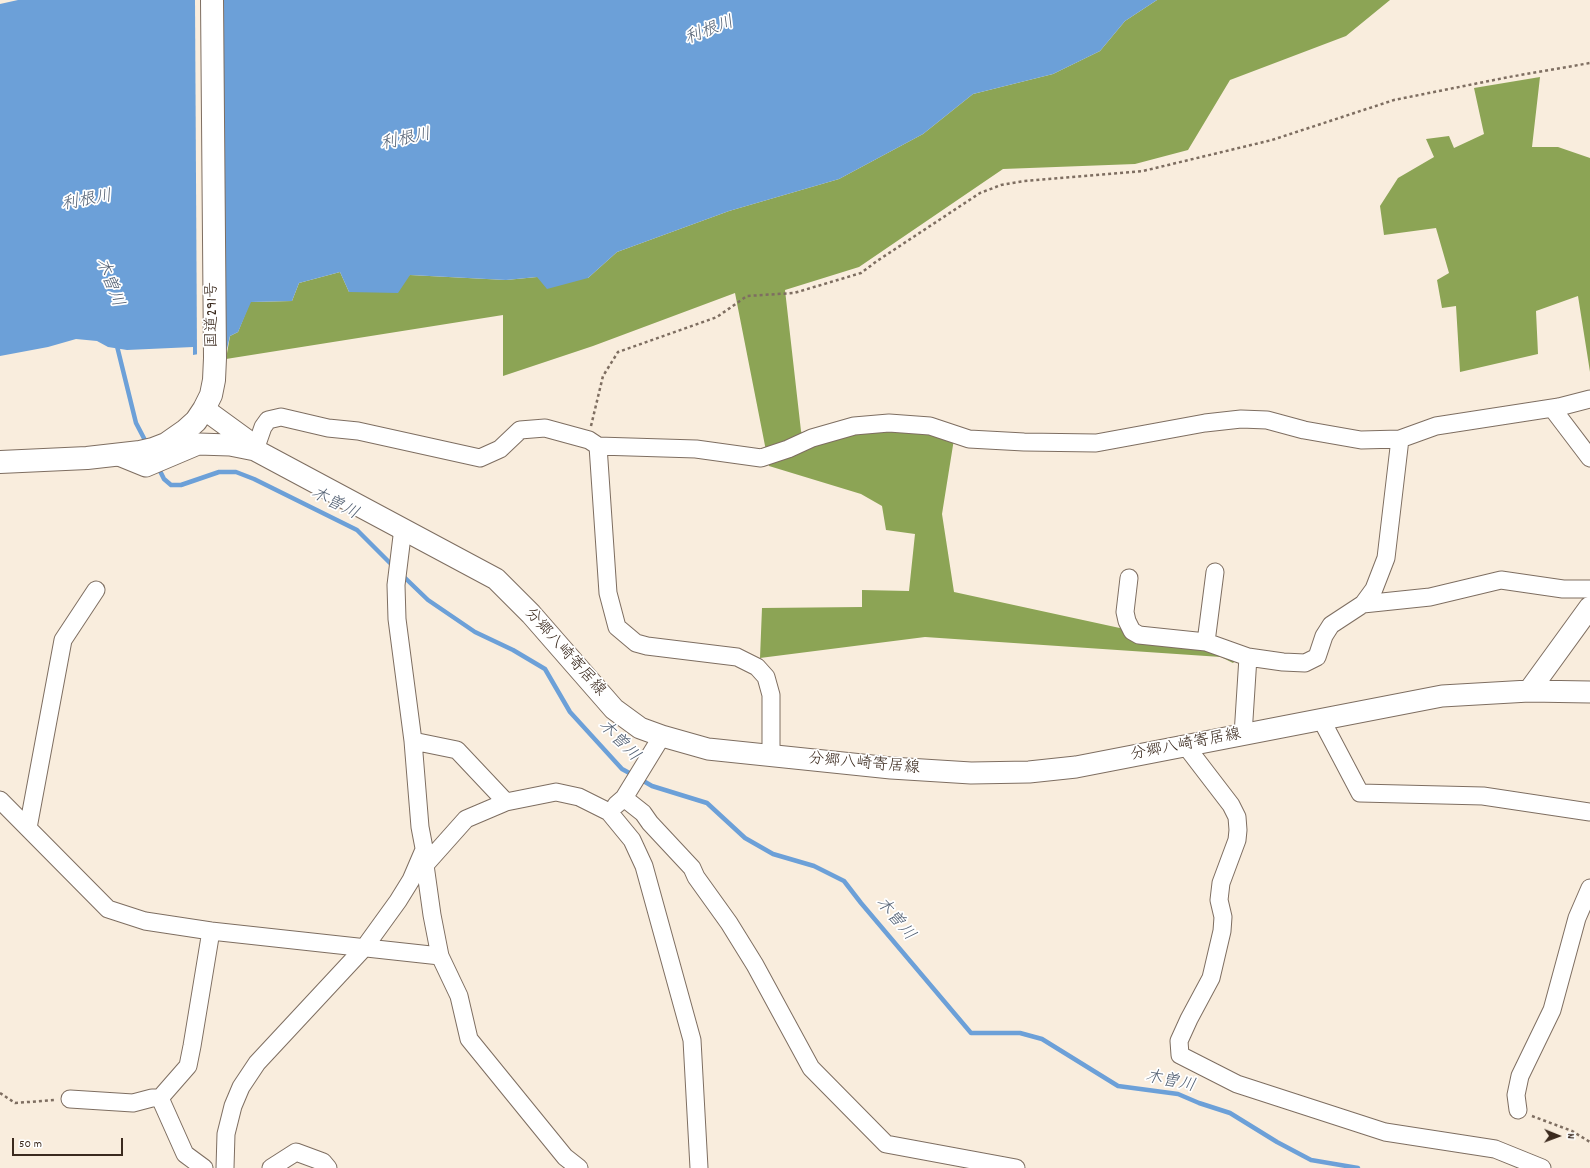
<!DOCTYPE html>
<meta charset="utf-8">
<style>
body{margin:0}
#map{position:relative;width:1590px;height:1168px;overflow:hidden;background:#f9eddd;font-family:Dekko,sans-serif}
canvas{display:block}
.north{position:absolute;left:1538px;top:1116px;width:40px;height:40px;-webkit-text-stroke:3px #fff;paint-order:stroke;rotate:91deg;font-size:11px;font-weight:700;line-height:16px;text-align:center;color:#3b2a1e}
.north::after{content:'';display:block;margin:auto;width:14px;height:18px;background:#3b2a1e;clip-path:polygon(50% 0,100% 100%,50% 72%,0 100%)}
.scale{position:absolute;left:12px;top:1138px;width:111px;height:18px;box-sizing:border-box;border:2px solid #3b2a1e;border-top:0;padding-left:5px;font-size:12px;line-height:14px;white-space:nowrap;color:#3b2a1e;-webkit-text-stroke:3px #fff;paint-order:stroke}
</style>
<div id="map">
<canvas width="1590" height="1168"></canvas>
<div class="north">N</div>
<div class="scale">50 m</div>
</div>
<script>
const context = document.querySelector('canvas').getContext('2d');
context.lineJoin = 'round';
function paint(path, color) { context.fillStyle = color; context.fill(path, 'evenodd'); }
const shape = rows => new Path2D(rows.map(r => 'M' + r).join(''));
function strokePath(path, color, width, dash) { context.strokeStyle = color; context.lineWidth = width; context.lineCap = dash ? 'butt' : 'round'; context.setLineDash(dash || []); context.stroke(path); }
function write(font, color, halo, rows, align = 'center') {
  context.font = font + ' Dekko,"Klee One",sans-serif'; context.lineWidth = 3.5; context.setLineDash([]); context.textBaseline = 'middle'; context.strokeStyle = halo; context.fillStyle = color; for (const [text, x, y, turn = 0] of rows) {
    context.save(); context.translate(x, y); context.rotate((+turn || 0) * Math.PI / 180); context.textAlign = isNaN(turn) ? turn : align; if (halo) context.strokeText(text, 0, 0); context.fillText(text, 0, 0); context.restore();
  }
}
paint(shape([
 [1157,0,1390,0,1346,36,1230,80,1188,150,1135,164,1003,169,859,267,785,290,801,431,808,447,858,434,918,428,954,439,942,514,954,592,1221,650,1236,660,1233,663,1221,657,925,637,760,658,762,608,862,607,862,590,909,591,915,534,886,530,882,506,861,494,769,466,735,293,593,346,503,376,503,315,226,359,230,336,238,332,250,302,292,301,299,283,340,272,349,292,410,275,506,280,537,277,588,278,617,252,729,211,839,179,923,134,973,94,1053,74,1100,51,1125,21],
 [1540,77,1532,147,1558,147,1590,158,1590,372,1578,296,1536,311,1538,354,1460,372,1456,306,1442,308,1437,280,1449,273,1436,228,1384,235,1380,206,1398,178,1434,157,1426,139,1449,136,1454,148,1484,134,1474,88]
]), '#8ca455');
paint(shape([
 [18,0,1157,0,1125,21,1100,51,1053,74,973,94,923,134,839,179,729,211,617,252,588,278,547,289,537,277,506,280,410,275,398,293,349,292,340,272,299,283,292,301,251,302,238,332,230,336,227,349,193,355,193,347,127,350,108,347,97,341,76,339,48,347,0,356,0,4]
]), '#6ca0d8');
paint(shape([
 [195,0,222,0,224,352,197,356]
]), '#f9eddd');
strokePath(shape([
 [116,342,136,423,147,444],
 [158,467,164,479,171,485,181,485,219,472,236,472,254,479,357,530,394,567],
 [402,575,428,600,475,632,513,650,545,669,570,712,622,769,633,775],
 [640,779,652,786,707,803,745,838,773,854,814,866,844,881,861,903,971,1033,1020,1033,1042,1039,1118,1086,1178,1094,1199,1103,1230,1113,1277,1142,1311,1160,1358,1168]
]), '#6ca0d8', 4.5);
const minor = shape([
 [1552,408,1590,458],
 [598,446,608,593,617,627,636,643,647,646,737,657,757,667,766,677,771,695,771,756],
 [255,450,263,427,268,420,281,417,328,428,358,431,480,458,500,449,520,430,545,428,589,440,598,446,696,449,761,458,788,449,812,438,854,426,889,423,930,426,969,439,1024,442,1096,443,1205,423,1241,419,1267,420,1304,430,1361,440,1400,439,1436,426,1559,407,1590,399],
 [403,528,396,585,397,619,413,741,420,827,424,848,425,865,432,915,440,956,459,996,469,1039,565,1157,579,1168],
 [1129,578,1125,612,1127,621,1132,631,1139,635,1206,642,1248,657,1283,662,1305,663,1317,657,1324,636,1331,625,1363,604,1374,589,1386,558,1400,439],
 [1363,604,1430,597,1501,580,1563,589,1590,589],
 [1206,642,1215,572],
 [1321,719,1360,793,1483,796,1590,812],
 [1243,735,1248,657],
 [413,741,457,750,506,802],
 [1185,745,1231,805,1237,817,1238,830,1237,840,1221,883,1219,900,1223,917,1222,931,1211,978,1189,1019,1179,1041,1180,1055,1237,1084,1385,1132,1495,1149,1542,1168],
 [624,798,643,813,650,823,692,868,696,877,729,923,755,965,811,1068,886,1144,1016,1168],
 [0,800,108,909,145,921,211,931,440,956],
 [616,805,624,798,662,736],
 [28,828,63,640,96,590],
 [425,865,466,819,506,802,556,792,579,797,609,812,632,840,644,866,692,1040,699,1168],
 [160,1098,185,1154,204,1168],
 [70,1099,133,1103,152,1098,160,1098,188,1066,192,1046,211,931],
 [1518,1110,1516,1095,1520,1076,1552,1010,1577,918,1590,888],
 [225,1168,226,1134,233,1106,241,1087,257,1063,364,948,398,901,411,880,423,852],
 [271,1168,296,1152,323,1162,328,1168]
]);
const major = shape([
 [204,409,248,441,255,450,496,579,531,614,614,709,640,728,662,736,708,749,891,768,971,773,1029,772,1076,767,1442,696,1529,691,1590,692],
 [119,455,146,466,198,444,230,445,255,450],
 [1529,691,1590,607]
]);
const highway = shape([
 [0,462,87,458,140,452,153,449,166,444,186,430,196,421,204,409,211,395,214,380,215,358,212,0]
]);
strokePath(minor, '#7e6e61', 19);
strokePath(major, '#7e6e61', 23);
strokePath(highway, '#7e6e61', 24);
strokePath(shape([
 [591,426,603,376,618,352,717,317,747,296,794,293,861,273,877,261,980,193,1001,185,1024,181,1143,171,1272,140,1394,100,1509,77,1590,63],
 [0,1093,15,1103,55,1100],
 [1532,1116,1572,1131,1590,1142]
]), '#7e6e61', 2.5, [3, 3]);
strokePath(minor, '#fff', 17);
strokePath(major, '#fff', 21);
strokePath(highway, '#fff', 22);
write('16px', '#3b2a1e', '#fff', [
 ["国道291号",214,315,-90],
 ["分郷八崎寄居線",564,653,48],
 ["分郷八崎寄居線",1186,746,-11],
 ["分郷八崎寄居線",864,765,5]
]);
write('italic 17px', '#515f72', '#fff', [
 ["利根川",710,32,-21],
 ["利根川",406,141,-12],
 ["利根川",87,202,-10],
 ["木曽川",108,283,69],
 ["木曽川",334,505,27],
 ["木曽川",618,742,45],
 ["木曽川",894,920,50],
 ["木曽川",1170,1083,12]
]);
</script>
